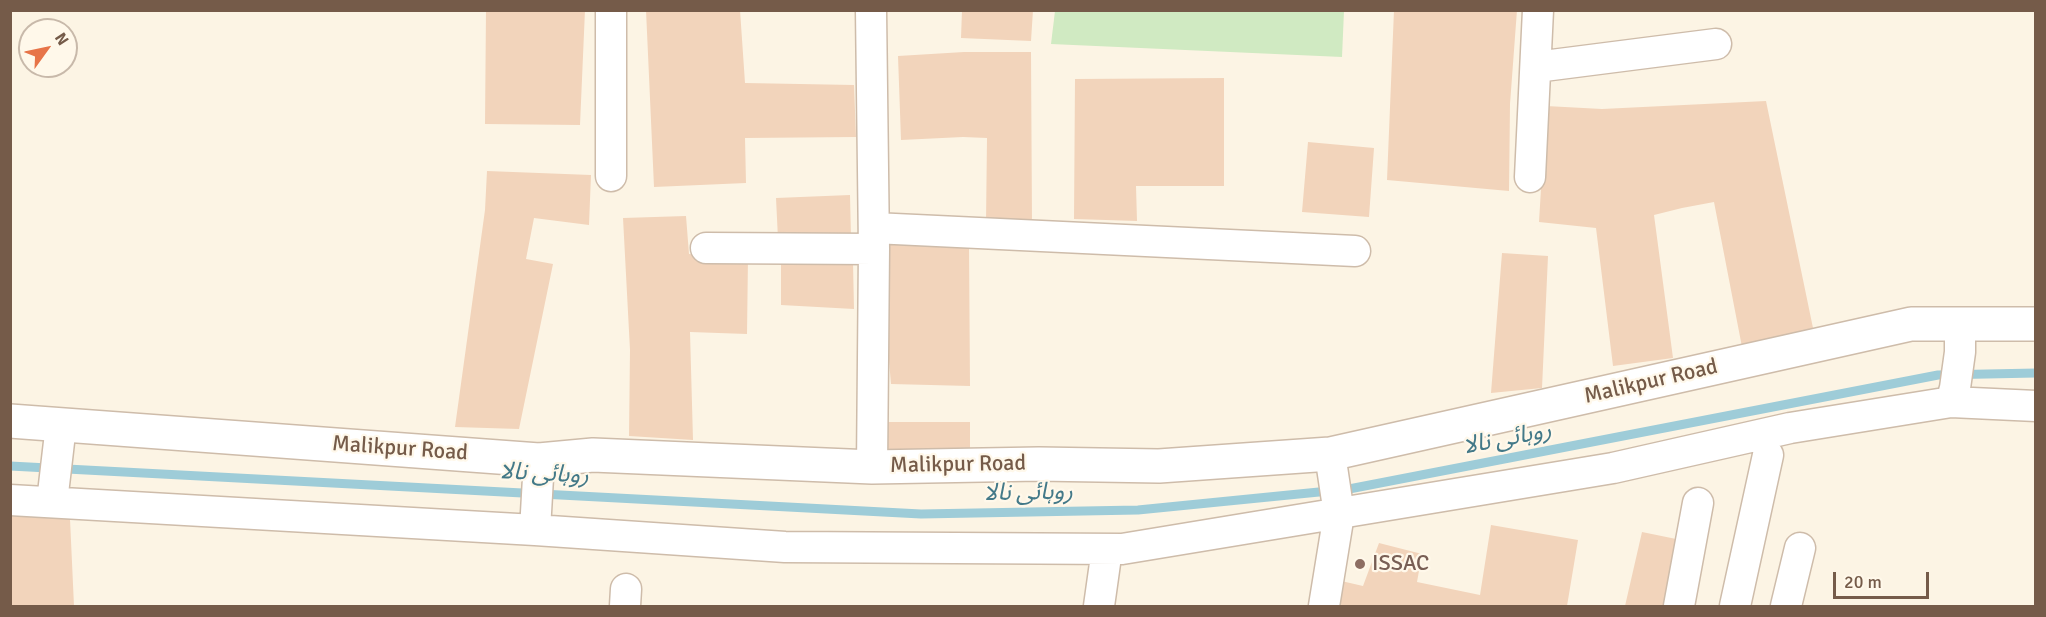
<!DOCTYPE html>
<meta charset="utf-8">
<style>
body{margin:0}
#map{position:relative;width:2046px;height:617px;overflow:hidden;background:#fcf4e4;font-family:Signika,sans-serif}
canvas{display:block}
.frame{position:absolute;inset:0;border:12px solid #755b49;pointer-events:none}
.north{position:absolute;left:18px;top:18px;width:60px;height:60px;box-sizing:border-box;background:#fff8ea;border:2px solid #c8b9aa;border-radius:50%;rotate:57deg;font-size:16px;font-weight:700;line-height:24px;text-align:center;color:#755b49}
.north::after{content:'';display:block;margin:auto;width:21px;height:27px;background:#e77448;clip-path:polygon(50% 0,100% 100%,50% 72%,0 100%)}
.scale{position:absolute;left:1833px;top:572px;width:96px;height:27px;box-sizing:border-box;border:3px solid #755b49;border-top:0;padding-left:8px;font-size:18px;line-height:21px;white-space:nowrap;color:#755b49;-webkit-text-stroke:4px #fff8ea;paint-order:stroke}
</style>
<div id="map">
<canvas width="2046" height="617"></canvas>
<div class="frame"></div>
<div class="north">N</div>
<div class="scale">20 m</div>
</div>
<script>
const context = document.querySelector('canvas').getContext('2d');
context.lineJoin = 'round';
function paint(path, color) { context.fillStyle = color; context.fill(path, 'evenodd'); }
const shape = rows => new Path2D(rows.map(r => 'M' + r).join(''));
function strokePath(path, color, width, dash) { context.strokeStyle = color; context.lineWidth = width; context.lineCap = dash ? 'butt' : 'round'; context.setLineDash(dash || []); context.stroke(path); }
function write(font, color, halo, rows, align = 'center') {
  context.font = font + ' Signika,"Noto Sans Arabic",sans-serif'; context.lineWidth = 4.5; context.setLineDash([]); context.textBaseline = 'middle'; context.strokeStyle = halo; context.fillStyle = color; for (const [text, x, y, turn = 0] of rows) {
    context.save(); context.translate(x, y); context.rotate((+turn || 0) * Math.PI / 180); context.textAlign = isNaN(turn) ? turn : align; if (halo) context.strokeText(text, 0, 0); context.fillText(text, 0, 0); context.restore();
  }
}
paint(shape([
 [1055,11,1344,11,1342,57,1051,44]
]), '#d0eac2');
strokePath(shape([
 [10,466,921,514,1138,510,1349,489,1938,375,2036,373]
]), '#9eccd8', 9);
paint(shape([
 [486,10,585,10,580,125,485,124],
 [646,10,740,10,745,83,854,85,856,137,745,138,746,183,654,187],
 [962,10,1033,10,1031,41,961,38],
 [1394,10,1517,10,1510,104,1509,191,1387,180],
 [964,52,1031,52,1032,223,986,223,987,138,963,137,901,140,898,56],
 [1224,78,1224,186,1136,186,1137,221,1074,219,1075,79],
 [1766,101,1813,328,1742,347,1714,202,1682,208,1654,215,1673,358,1613,366,1596,228,1539,222,1546,106,1602,109],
 [1308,142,1374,148,1369,217,1302,212],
 [487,171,591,175,589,225,534,218,526,259,553,264,519,429,455,427,485,210],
 [850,195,851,238,778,239,776,198],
 [686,216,689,254,748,257,747,334,690,332,693,440,629,436,630,350,623,218],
 [885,243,969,246,970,386,891,384,884,302],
 [1502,253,1548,256,1542,388,1491,393],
 [781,263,853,263,854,309,781,305],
 [886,422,970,422,970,456,885,455],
 [10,516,70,519,74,606,10,606],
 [1491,525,1578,540,1567,606,1333,606,1337,580,1363,586,1379,543,1422,554,1417,582,1480,595],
 [1642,532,1681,540,1669,606,1625,606]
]), '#f2d4bb');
const minor = shape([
 [871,10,874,249,872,467],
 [1536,67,1716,44],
 [611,176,611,10],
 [1530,177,1538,10],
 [874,228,1355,251],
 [706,248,874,249],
 [1951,402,1955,388,1960,352,1960,323],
 [10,500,535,530,785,547,1122,549,1613,468,1790,428,1951,402,2036,406],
 [52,502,61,425],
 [535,530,539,460],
 [625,606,626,589],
 [1099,606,1107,549],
 [1324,606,1339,514,1330,454],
 [1679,606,1698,503],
 [1735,606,1768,455],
 [1786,606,1800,548]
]);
const tertiary = shape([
 [10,421,539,460,593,455,872,467,1039,464,1159,466,1330,454,1911,324,2036,324]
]);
strokePath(minor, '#cebcaa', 33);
strokePath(tertiary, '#cebcaa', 36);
strokePath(minor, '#fff', 30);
strokePath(tertiary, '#fff', 33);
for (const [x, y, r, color] of [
 [1360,564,6,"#8d6e63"]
]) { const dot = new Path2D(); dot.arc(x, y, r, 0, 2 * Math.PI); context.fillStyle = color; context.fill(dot); strokePath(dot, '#fff8ea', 2); }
write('22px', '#755b49', '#fff8ea', [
 ["Malikpur Road",1651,382,-13],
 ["Malikpur Road",400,449,4],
 ["Malikpur Road",958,465,-1]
]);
write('22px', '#785e54', '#fff8ea', [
 ["ISSAC",1372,564]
], 'left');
write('italic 24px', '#437988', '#fff8ea', [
 ["روہائی نالا",1507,439,-11],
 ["روہائی نالا",544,474,3],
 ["روہائی نالا",1028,493,-1]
]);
</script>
